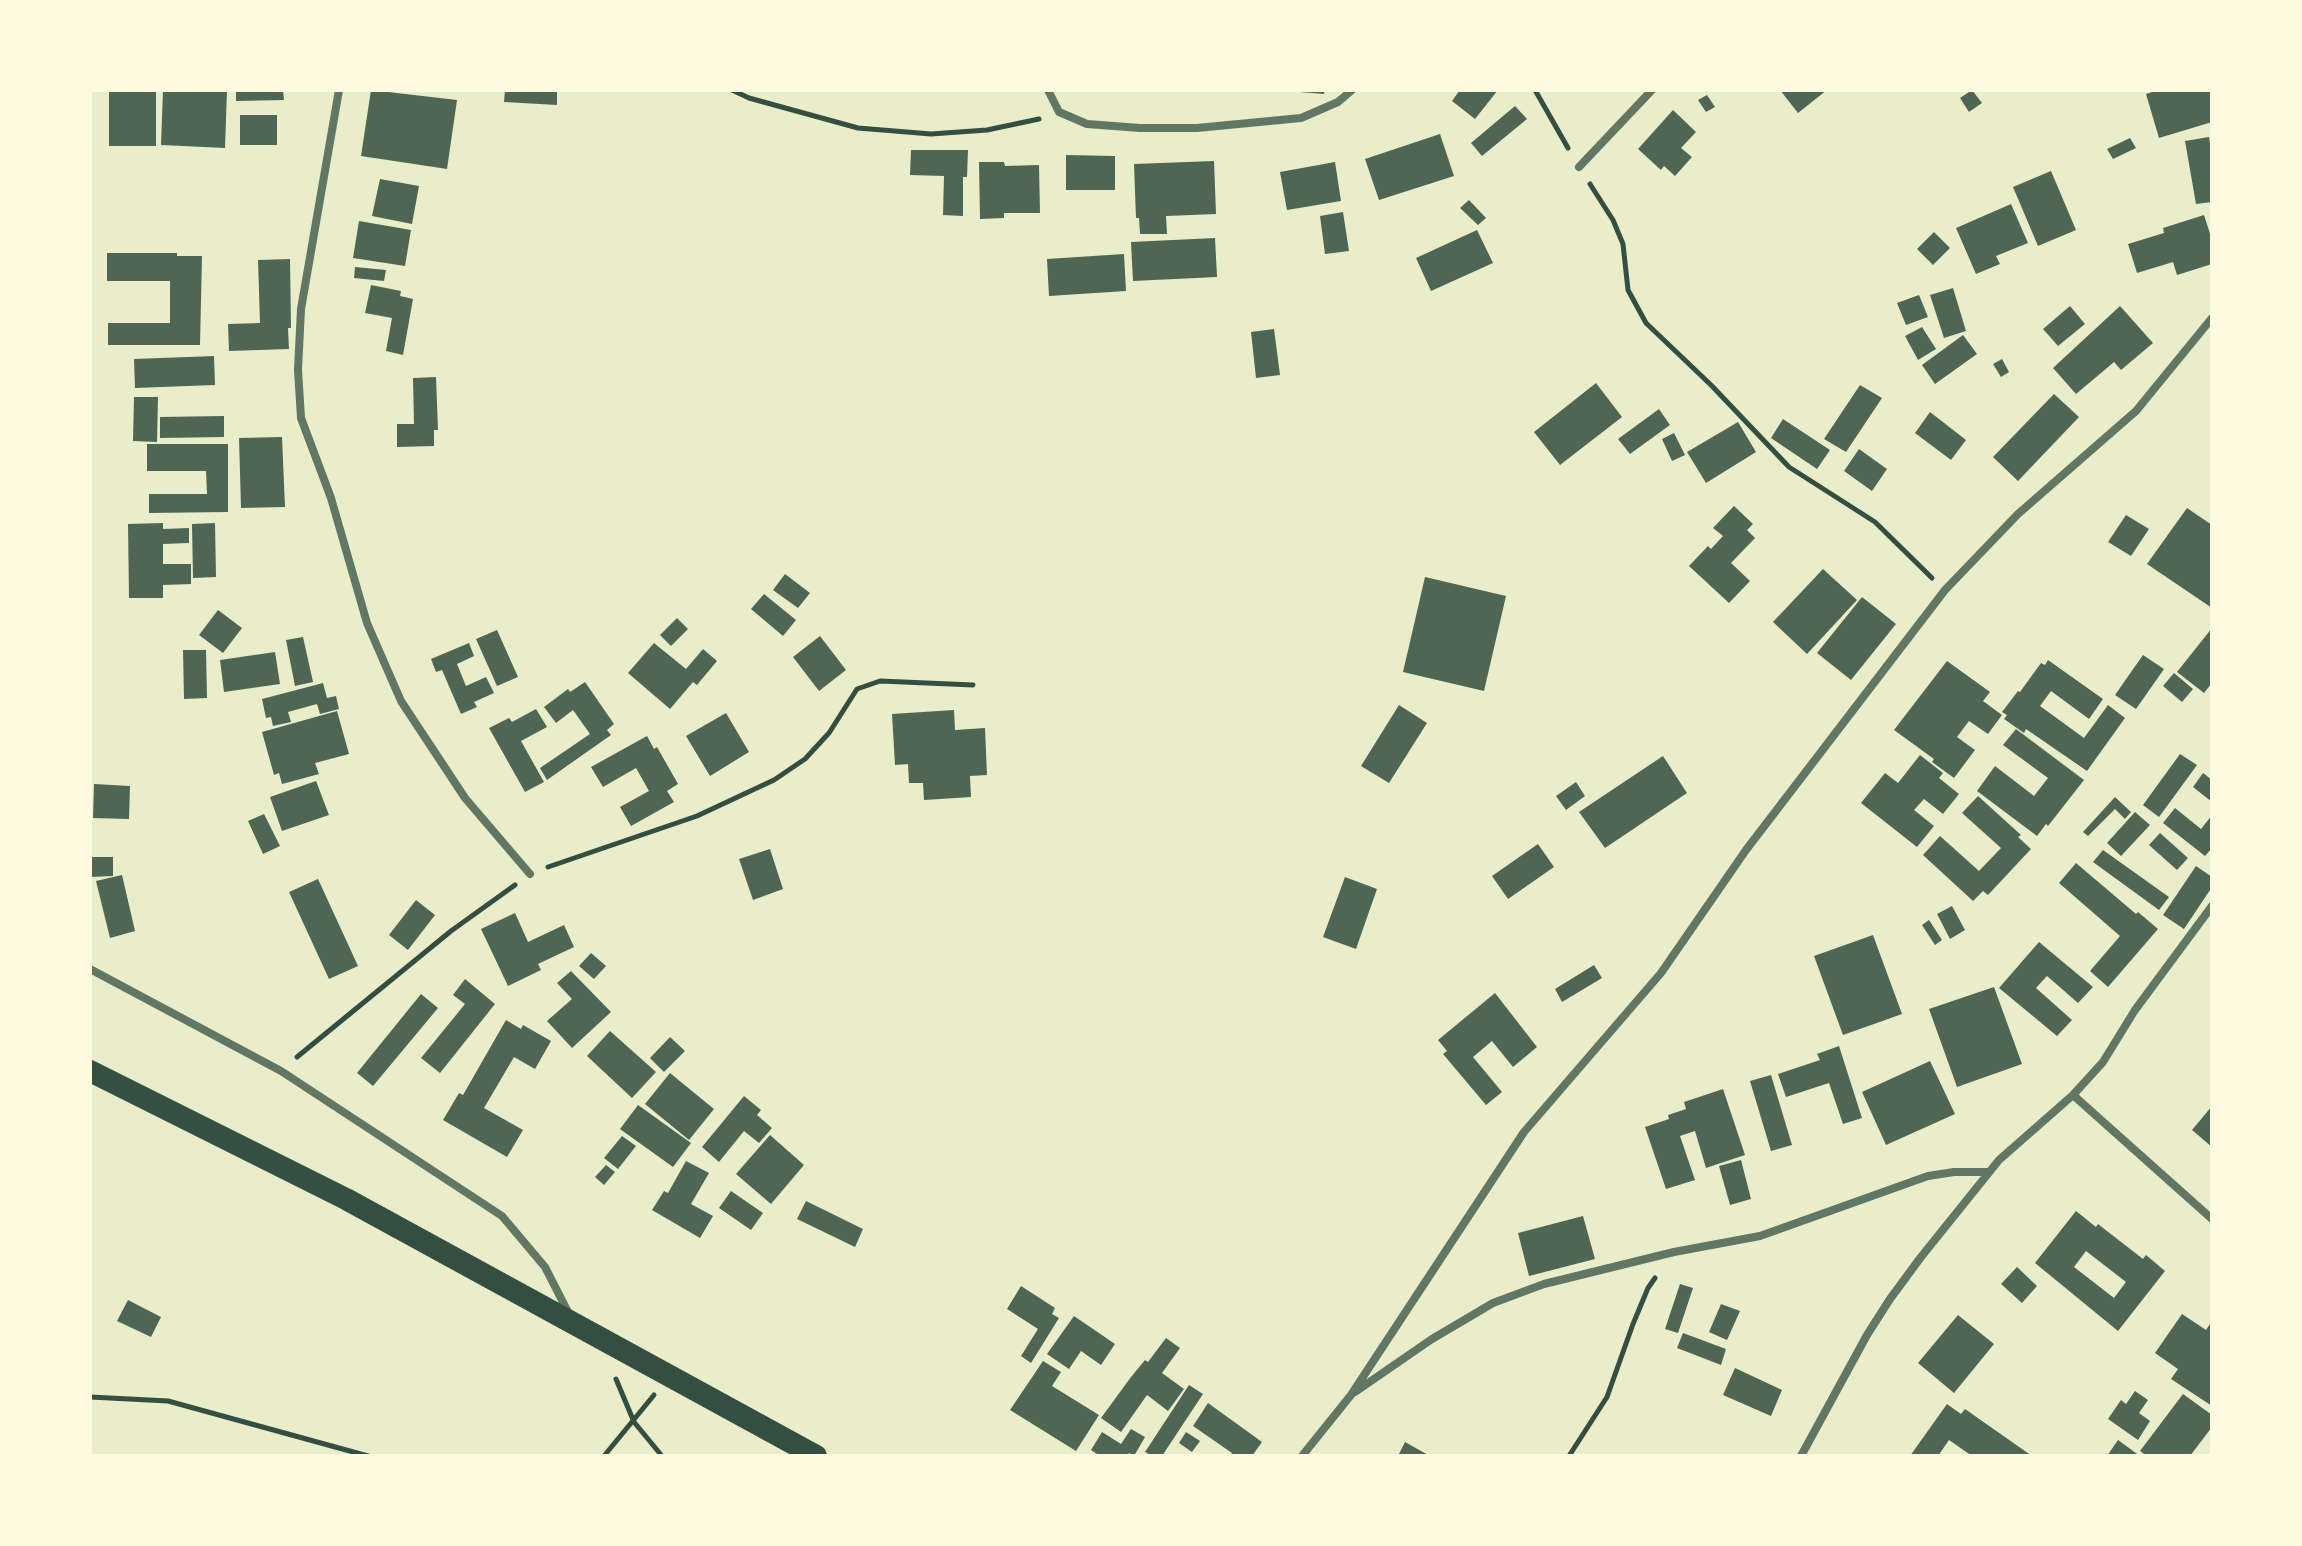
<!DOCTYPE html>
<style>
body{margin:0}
#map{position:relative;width:2302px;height:1546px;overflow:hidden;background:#e9edc9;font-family:"PT Sans Narrow",sans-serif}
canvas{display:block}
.frame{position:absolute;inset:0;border:92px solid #fefae0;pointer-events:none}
</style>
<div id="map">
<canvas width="2302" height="1546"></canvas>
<div class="frame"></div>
</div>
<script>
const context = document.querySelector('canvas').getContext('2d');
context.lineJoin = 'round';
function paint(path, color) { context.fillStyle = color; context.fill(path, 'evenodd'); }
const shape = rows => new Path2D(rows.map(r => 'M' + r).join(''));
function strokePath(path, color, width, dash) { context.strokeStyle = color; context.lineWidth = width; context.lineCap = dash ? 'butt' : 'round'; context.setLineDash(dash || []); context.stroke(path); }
paint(shape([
 [109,90,156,90,156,146,109,146],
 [163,90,227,90,225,148,161,145],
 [236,90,283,90,284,100,236,101],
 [371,90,457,100,447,169,361,156],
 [505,90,557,90,557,105,504,102],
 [1300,90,1325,90,1324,94,1300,92],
 [1460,90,1498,90,1475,119,1452,101],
 [1780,90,1827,90,1798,113],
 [1972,90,1982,103,1969,112,1960,98],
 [2158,90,2212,90,2212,122,2159,138,2146,94],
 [1707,95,1715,107,1706,112,1698,100],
 [1515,106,1527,119,1482,156,1471,143],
 [1673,110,1696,132,1681,148,1692,157,1675,176,1664,166,1661,170,1638,149],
 [240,115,277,115,277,145,240,145],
 [1440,134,1454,176,1379,200,1365,159],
 [2209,137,2212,157,2212,202,2196,204,2185,141],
 [2130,138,2136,148,2113,159,2107,149],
 [911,150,968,150,967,177,963,177,963,216,943,215,944,176,910,175],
 [1066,155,1115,156,1115,190,1066,190],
 [1214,161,1216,214,1166,216,1167,234,1140,234,1139,218,1136,218,1134,164],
 [979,162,1004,162,1005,166,1039,165,1040,213,1004,213,1004,218,980,219],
 [1335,162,1341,201,1287,210,1280,172],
 [2051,171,2076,230,2038,246,2013,187],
 [380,179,419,186,412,224,372,216],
 [1469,200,1486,218,1478,225,1460,208],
 [2011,204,2028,243,1996,256,2000,264,1976,274,1956,228],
 [1343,212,1349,251,1325,254,1320,216],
 [2204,215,2212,240,2212,264,2177,275,2173,262,2137,273,2128,244,2164,233,2163,228],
 [359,221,411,230,405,266,353,258],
 [1477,230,1493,263,1431,291,1416,258],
 [1934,232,1950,248,1933,265,1917,249],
 [1215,238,1217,277,1133,281,1131,242],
 [107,253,177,253,177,256,202,256,200,345,108,345,108,323,170,323,170,281,107,281],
 [1124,254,1126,291,1049,296,1047,259],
 [290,259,291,328,288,328,289,349,229,351,228,324,260,323,258,260],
 [355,267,386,270,384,281,354,278],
 [371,285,401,291,400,296,413,299,403,355,386,351,392,318,365,313],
 [1953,288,1966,331,1944,338,1930,295],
 [1919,295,1928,317,1906,325,1897,303],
 [2070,306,2085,324,2058,346,2043,329],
 [2120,306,2153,343,2121,370,2114,362,2076,394,2053,368],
 [1922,327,1936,349,1918,360,1905,336],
 [1274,329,1280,375,1256,378,1251,332],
 [1963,335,1977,354,1935,384,1922,365],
 [214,356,215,385,135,388,134,359],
 [2002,359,2009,372,2001,377,1993,364],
 [436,377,438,430,434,430,434,446,397,447,397,424,414,424,413,378],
 [1596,383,1622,417,1560,465,1534,432],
 [1860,385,1882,398,1846,452,1824,439],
 [2054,394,2079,417,2018,481,1993,457],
 [134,397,158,397,157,442,133,441],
 [1659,409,1670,425,1630,454,1618,439],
 [1930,412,1966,440,1951,460,1915,433],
 [224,416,224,437,160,438,160,417],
 [1783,419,1830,450,1817,469,1771,438],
 [1738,422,1756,452,1706,483,1687,452],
 [1674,433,1685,455,1672,461,1662,439],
 [282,437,285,507,241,508,239,438],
 [147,444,228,444,228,512,149,513,149,494,207,494,206,471,147,471],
 [1859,449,1887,469,1872,491,1844,471],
 [1734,506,1753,524,1747,530,1755,538,1731,563,1750,581,1729,603,1689,566,1708,546,1711,549,1723,536,1713,528],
 [2187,508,2212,525,2212,608,2147,564],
 [2126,515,2149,529,2131,556,2108,542],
 [163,523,163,529,189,528,189,543,163,544,163,564,191,564,191,584,163,585,163,598,129,598,128,524],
 [215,523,216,577,193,578,192,524],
 [1823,569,1857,600,1807,654,1773,622],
 [785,574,810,593,798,608,773,590],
 [1425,577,1506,596,1484,691,1403,672],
 [764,594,796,620,783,636,751,609],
 [1862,597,1896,624,1851,680,1817,653],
 [218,610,242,628,223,653,199,635],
 [677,618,688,629,671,646,660,635],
 [2212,628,2212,683,2204,693,2177,672],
 [497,630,518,677,497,686,476,639],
 [820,636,846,670,819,691,793,657],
 [303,637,313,682,295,686,286,640],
 [469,643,474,656,457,664,466,686,486,677,494,693,474,702,477,707,461,714,442,670,436,672,431,659],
 [654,643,686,669,703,649,717,661,697,685,693,682,670,709,628,673],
 [183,650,206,650,207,698,184,699],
 [275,652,280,684,224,692,220,660],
 [2143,655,2164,669,2136,709,2115,695],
 [2048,660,2103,699,2089,719,2051,691,2040,706,2084,738,2108,705,2125,718,2087,771,2026,729,2024,733,2004,719,2007,715,2002,712,2018,691,2020,692,2041,663,2045,665],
 [1947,661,1990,692,1983,701,2002,715,1988,734,1969,721,1957,737,1975,750,1954,778,1932,762,1934,759,1894,730],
 [2174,673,2193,689,2182,702,2163,686],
 [585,682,614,724,607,730,611,735,547,780,540,768,590,734,573,710,556,723,544,707,568,689,570,692],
 [323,683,327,698,336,696,339,709,320,714,317,704,288,712,291,722,273,726,271,717,266,718,262,699],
 [1399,705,1427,723,1389,783,1361,766],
 [536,709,547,727,521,741,544,782,525,792,489,728,509,718,512,722],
 [954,710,955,730,985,728,987,775,970,776,971,797,924,800,923,783,909,783,908,764,895,765,892,714],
 [337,711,349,754,315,763,319,774,282,784,279,773,274,775,262,732],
 [726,713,749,752,710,776,686,736],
 [2016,729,2084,780,2048,826,2046,824,2037,836,1977,791,1995,766,2034,796,2048,778,2003,745],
 [647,736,654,749,657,747,678,784,667,791,674,802,631,826,620,807,649,791,636,768,603,787,591,767],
 [2180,754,2197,765,2159,817,2143,805],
 [1920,755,1943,773,1939,778,1959,794,1943,814,1924,799,1914,810,1934,826,1917,847,1861,803,1885,773,1898,783],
 [1663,756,1687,793,1605,848,1579,812],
 [2203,773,2212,780,2212,802,2193,787],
 [316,781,329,815,282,831,270,797],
 [1576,782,1585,796,1566,810,1556,796],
 [94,784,130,786,129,819,93,818],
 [1978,796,2021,835,2018,837,2031,849,1988,895,1983,891,1973,901,1923,855,1940,836,1979,871,2001,848,1962,813],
 [2115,797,2131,812,2125,819,2115,809,2088,836,2083,832],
 [2175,808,2201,829,2212,815,2212,848,2205,856,2163,823],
 [2135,812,2150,825,2121,856,2107,843],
 [264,814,280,846,263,854,248,821],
 [2160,833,2188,858,2177,870,2149,845],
 [1538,844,1554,867,1508,899,1492,876],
 [770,849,783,889,753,900,739,859],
 [2103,850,2169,897,2159,910,2093,862],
 [90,857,113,857,113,876,90,877],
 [2076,863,2136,914,2138,912,2158,929,2108,987,2090,971,2120,936,2059,883],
 [2196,866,2212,877,2212,887,2184,929,2163,915],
 [122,875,135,931,110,938,96,881],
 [1345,877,1377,889,1356,949,1323,937],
 [318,879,358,966,329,979,289,892],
 [416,900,435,915,408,950,389,935],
 [1952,906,1965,930,1950,939,1937,914],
 [515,913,528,942,564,925,574,947,538,964,541,970,508,986,481,929],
 [1929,920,1942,940,1935,945,1922,925],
 [1873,935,1902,1014,1843,1035,1814,956],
 [2039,942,2093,987,2078,1003,2047,976,2036,988,2072,1020,2057,1036,1999,988],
 [591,953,606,966,594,979,579,966],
 [1594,965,1602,978,1562,1002,1555,989],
 [571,971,611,1012,572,1048,547,1021,572,999,557,983],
 [465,979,495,1004,440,1073,421,1058,465,1004,453,995],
 [1994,987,2022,1064,1957,1087,1929,1009],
 [1495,993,1537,1047,1513,1067,1492,1041,1473,1057,1502,1092,1486,1105,1443,1054,1447,1051,1438,1040],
 [421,994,438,1008,373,1086,357,1073],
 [506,1020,521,1029,523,1025,551,1041,535,1069,514,1057,484,1108,523,1130,507,1157,443,1120,459,1093,463,1095],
 [610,1031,656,1072,632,1098,587,1056],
 [670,1037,685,1051,664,1072,650,1058],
 [1839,1046,1862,1118,1843,1124,1829,1083,1786,1097,1778,1074,1820,1060,1817,1054],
 [1930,1061,1955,1114,1886,1145,1862,1092],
 [670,1073,714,1109,689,1140,645,1104],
 [1771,1075,1792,1145,1771,1151,1750,1081],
 [1723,1089,1745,1155,1706,1168,1695,1131,1680,1136,1695,1180,1666,1189,1645,1127,1669,1119,1668,1115,1686,1109,1684,1102],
 [744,1096,761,1110,757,1115,772,1128,759,1143,744,1131,719,1162,702,1147],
 [638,1105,691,1143,673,1167,620,1129],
 [2212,1106,2212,1147,2192,1130],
 [770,1135,804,1165,771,1204,736,1174],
 [622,1136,636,1146,618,1169,604,1158],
 [1741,1160,1751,1199,1730,1205,1719,1166],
 [686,1161,709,1173,691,1204,713,1216,700,1238,652,1210,664,1191,668,1193],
 [606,1165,615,1172,604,1185,595,1177],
 [731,1191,763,1213,751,1230,719,1208],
 [806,1201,863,1229,855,1247,797,1219],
 [2076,1211,2096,1227,2098,1224,2143,1259,2146,1255,2165,1271,2118,1331,2035,1263],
 [2086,1251,2126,1282,2114,1298,2074,1267],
 [1583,1216,1595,1259,1529,1276,1518,1233],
 [2017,1267,2037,1286,2022,1303,2001,1284],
 [1680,1284,1693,1288,1678,1333,1665,1329],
 [1021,1286,1055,1308,1052,1314,1059,1318,1031,1363,1021,1356,1038,1329,1007,1309],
 [128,1300,161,1317,151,1337,117,1321],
 [1721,1304,1740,1311,1727,1340,1709,1332],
 [2182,1314,2206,1330,2212,1321,2212,1406,2171,1379,2178,1369,2155,1353],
 [1958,1315,1994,1344,1954,1393,1918,1363],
 [1074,1316,1115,1344,1101,1365,1081,1351,1069,1369,1047,1354],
 [1683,1333,1726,1349,1721,1365,1677,1348],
 [1166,1338,1180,1348,1162,1373,1184,1389,1168,1411,1147,1395,1121,1432,1101,1418,1131,1377,1145,1360,1148,1362],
 [1043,1361,1061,1372,1052,1386,1099,1415,1076,1451,1010,1410],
 [1735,1368,1782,1390,1771,1416,1723,1395],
 [1189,1385,1203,1394,1162,1456,1152,1456,1145,1452],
 [2135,1391,2148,1400,2139,1413,2150,1421,2138,1440,2108,1419,2121,1400,2126,1404],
 [2183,1394,2212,1415,2212,1427,2190,1456,2147,1456,2140,1451],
 [1208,1403,1262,1442,1252,1456,1230,1456,1232,1453,1193,1426],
 [1947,1404,1961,1414,1965,1409,2032,1456,1972,1456,1949,1440,1938,1456,1910,1456],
 [1131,1429,1145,1437,1134,1456,1129,1453,1127,1456,1100,1456,1091,1450,1102,1432,1121,1444],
 [1186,1432,1200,1441,1192,1452,1179,1443],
 [2118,1440,2140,1456,2107,1456],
 [1405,1442,1430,1456,1398,1456]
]), '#4f6655');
strokePath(shape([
 [732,90,749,98,858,128,931,134,987,130,1039,119],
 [1535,90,1568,148],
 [1590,184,1613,220,1623,244,1628,290,1646,323,1711,385,1789,467,1875,522,1932,578],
 [548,867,697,816,774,780,805,759,829,733,857,689,880,681,973,685],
 [297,1057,451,931,515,885],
 [616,1379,634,1422,662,1456],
 [90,1397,168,1401,368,1456],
 [604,1456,654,1395],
 [1569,1456,1607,1397,1633,1324,1648,1288,1655,1278]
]), '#344e41', 5);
strokePath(shape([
 [339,90,301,309,298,370,301,418,331,498,367,623,401,701,465,798,530,874],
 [1048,90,1059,112,1087,124,1140,128,1197,128,1301,118,1338,102,1352,90],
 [1579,167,1652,90],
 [90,969,281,1071,502,1216,545,1267,569,1314],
 [2073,1095,2212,1219],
 [1355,1392,1432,1339,1493,1303,1544,1284,1674,1252,1760,1236,1928,1176,1954,1172,1988,1172],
 [1302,1456,1351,1395,1524,1132,1661,973,1746,850,1945,590,2018,514,2136,411,2212,318],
 [1801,1456,1867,1335,1890,1299,1921,1257,1999,1160,2073,1095,2103,1062,2135,1010,2212,906]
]), '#617663', 8);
strokePath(shape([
 [90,1071,346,1199,816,1456]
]), '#344e41', 22);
</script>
